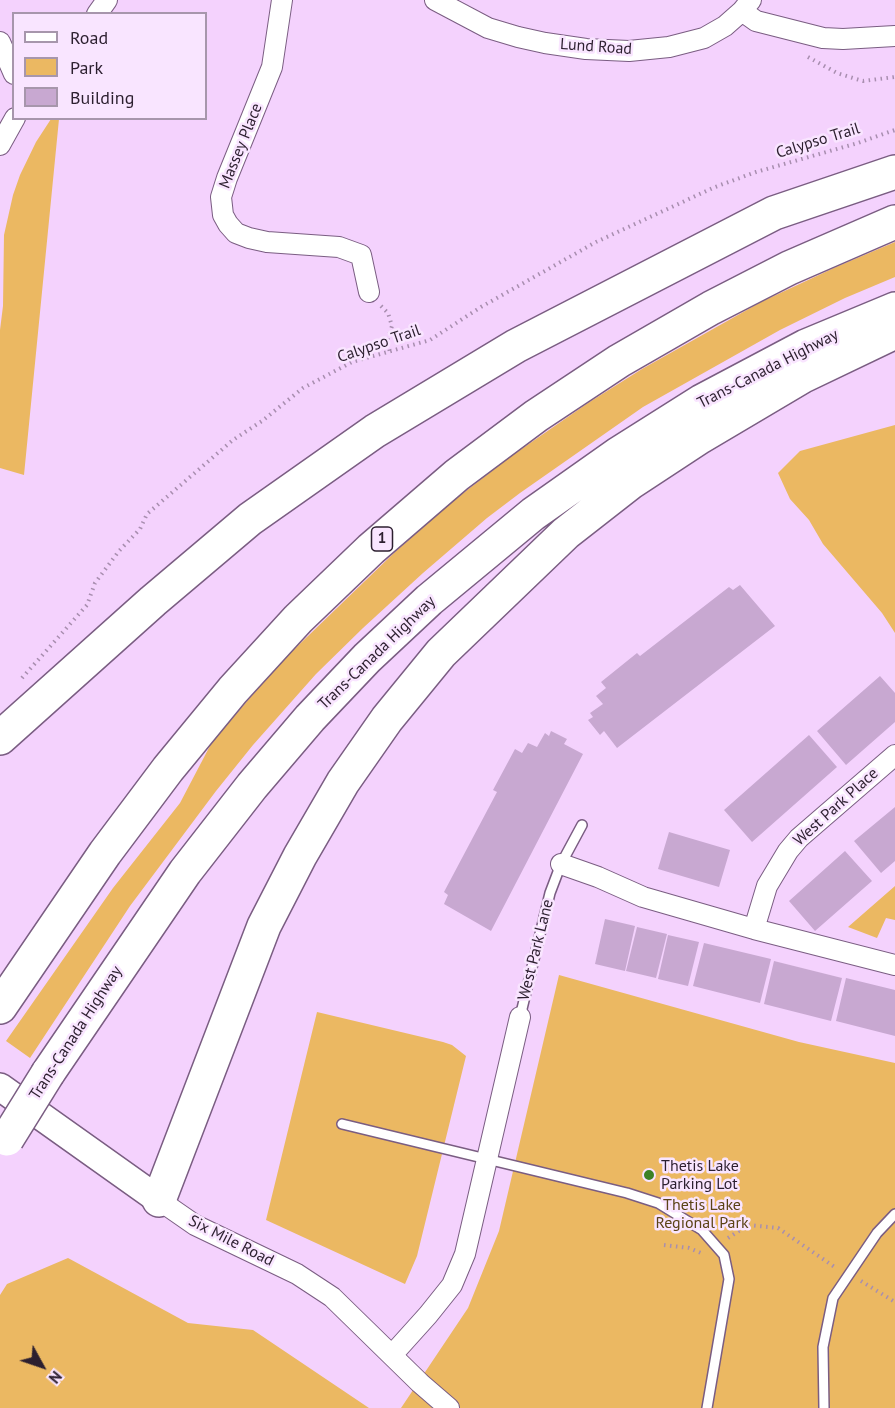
<!DOCTYPE html>
<style>
body{margin:0}
#map{position:relative;width:895px;height:1408px;overflow:hidden;background:#f4d2fd;font-family:"PT Sans",sans-serif}
canvas{display:block}
.legend{position:absolute;left:12px;top:12px;width:195px;height:108px;box-sizing:border-box;background:#f9e5ff;border:2px solid #a796ac;margin:0;padding:8px 10px;list-style:none;font-size:18px;color:#2c1f2f}
.legend li{display:flex;align-items:center;gap:12px;height:30px}
.legend b{width:30px;border:2px solid #a796ac}
.north{position:absolute;left:12px;top:1336px;width:60px;height:60px;-webkit-text-stroke:4px #f9e5ff;paint-order:stroke;rotate:130deg;font-size:16px;font-weight:700;line-height:24px;text-align:center;color:#2c1f2f}
.north::after{content:'';display:block;margin:auto;width:21px;height:27px;background:#2c1f2f;clip-path:polygon(50% 0,100% 100%,50% 72%,0 100%)}
</style>
<div id="map">
<canvas width="895" height="1408"></canvas>
<ul class="legend">
<li><b style="height:8px;background:#fff"></b>Road</li>
<li><b style="height:16px;background:#ebb862"></b>Park</li>
<li><b style="height:16px;background:#c8a8d1"></b>Building</li>
</ul>
<div class="north">N</div>
</div>
<script>
const context = document.querySelector('canvas').getContext('2d');
context.lineJoin = 'round';
function paint(path, color) { context.fillStyle = color; context.fill(path, 'evenodd'); }
const shape = rows => new Path2D(rows.map(r => 'M' + r).join(''));
function strokePath(path, color, width, dash) { context.strokeStyle = color; context.lineWidth = width; context.lineCap = dash ? 'butt' : 'round'; context.setLineDash(dash || []); context.stroke(path); }
function write(font, color, halo, rows, align = 'center') {
  context.font = font + ' "PT Sans",sans-serif'; context.lineWidth = 5; context.setLineDash([]); context.textBaseline = 'middle'; context.strokeStyle = halo; context.fillStyle = color; for (const [text, x, y, turn = 0] of rows) {
    context.save(); context.translate(x, y); context.rotate((+turn || 0) * Math.PI / 180); context.textAlign = isNaN(turn) ? turn : align; if (halo) context.strokeText(text, 0, 0); context.fillText(text, 0, 0); context.restore();
  }
}
paint(shape([
 [51,119,59,119,24,475,0,468,0,330,3,306,4,235,13,195,20,175,36,142],
 [895,242,895,277,845,298,780,330,643,407,520,493,487,518,423,573,363,628,316,674,253,745,216,791,130,906,30,1058,6,1041,113,888,180,803,212,742,279,664,395,552,453,501,510,457,588,403,642,369,761,302,836,267],
 [895,425,895,633,882,613,823,544,809,520,790,499,778,473,800,451],
 [895,886,895,920,886,918,877,938,848,927],
 [559,975,799,1042,895,1063,895,1408,401,1408,468,1308,499,1231],
 [317,1012,443,1042,452,1045,466,1056,417,1256,405,1284,266,1220],
 [68,1258,188,1323,253,1330,369,1408,0,1408,0,1295,7,1284]
]), '#ebb862');
paint(shape([
 [740,585,775,626,617,748,604,731,600,735,588,720,593,717,590,713,603,704,596,696,606,688,601,682,637,653,640,656,729,587,733,590],
 [880,676,895,693,895,722,846,765,817,731],
 [551,731,567,739,564,744,583,754,491,931,444,904,448,895,444,892,497,792,493,790,515,749,522,753,528,743,537,747,545,733,549,736],
 [809,735,837,767,752,842,724,810],
 [895,807,895,861,881,873,854,841],
 [669,832,730,850,719,887,658,869],
 [845,851,872,881,815,931,789,901],
 [605,919,635,926,625,971,595,964],
 [637,927,667,934,656,978,626,971],
 [668,935,699,942,688,986,658,979],
 [704,943,771,959,760,1003,693,986],
 [774,961,842,978,831,1021,764,1004],
 [846,978,895,990,895,1036,836,1021]
]), '#c8a8d1');
const service = shape([
 [520,1017,550,893,561,864,582,825],
 [342,1124,627,1193,658,1203,702,1230,724,1255,729,1279,707,1408],
 [824,1408,823,1347,833,1298,877,1233,895,1214]
]);
const minor = shape([
 [282,0,272,67,227,178,221,197,223,215,228,224,236,233,249,238,267,242,339,247,361,255,369,292],
 [435,0,488,28,518,37,545,43,586,49,629,51,669,47,704,38,725,26,742,11,751,0],
 [742,11,756,21,823,38,843,39,895,36],
 [97,14,107,0],
 [0,42,14,74],
 [0,145,15,118],
 [561,864,598,877,643,897,754,929,895,965],
 [754,929,767,886,788,851,799,838,895,755],
 [159,1200,195,1225,297,1274,332,1297,420,1383,449,1408],
 [392,1355,428,1315,452,1285,465,1254,520,1017]
]);
const secondary = shape([
 [0,1087,159,1200]
]);
const motorway = shape([
 [0,738,153,601,250,519,375,431,516,346,774,213,895,172],
 [0,1007,105,853,168,769,233,690,298,619,371,549,457,475,536,416,619,361,711,308,789,268,895,222],
 [48,1073,185,872,252,786,310,718,367,658,429,600,533,514,618,454,702,401,806,346,895,309],
 [159,1200,264,926,300,856,343,782,387,719,441,653,566,533,630,483,700,437,803,376,895,332]
]);
strokePath(service, '#7a5d82', 12);
strokePath(minor, '#7a5d82', 22);
strokePath(secondary, '#7a5d82', 30);
strokePath(motorway, '#7a5d82', 36);
strokePath(shape([
 [808,57,837,73,856,79,863,81,895,77],
 [381,306,388,313,392,326,387,341,390,352],
 [22,678,87,605,95,583,119,551,140,529,147,514,233,440,262,421,303,388,352,362,430,340,481,307,596,242,715,187,756,172,858,143,895,130],
 [728,1238,748,1225,778,1228,836,1268],
 [664,1245,689,1248,701,1253],
 [861,1281,895,1302]
]), '#a88eaf', 4, [1.5, 4.5]);
strokePath(service, '#fff', 9);
strokePath(minor, '#fff', 20);
strokePath(secondary, '#fff', 27);
strokePath(motorway, '#fff', 33);
const motorwayBridge = shape([
 [7,1139,48,1073]
]);
strokePath(motorwayBridge, '#7a5d82', 36, []);
strokePath(motorwayBridge, '#fff', 33);
for (const [x, y, r, color] of [
 [649,1175,6,"#3d8226"]
]) { const dot = new Path2D(); dot.arc(x, y, r, 0, 2 * Math.PI); context.fillStyle = color; context.fill(dot); strokePath(dot, '#f9e5ff', 2); }
for (const [x, y, w] of [
 [382,539,21]
]) { const box = new Path2D(); box.roundRect(x - w / 2, y - 12, w, 24, 4.5); context.fillStyle = '#f9e5ff'; context.fill(box); strokePath(box, '#2c1f2f', 1.5); }
write('bold 15px', '#2c1f2f', null, [
 ["1",382,539]
]);
write('16px', '#2c1f2f', '#f9e5ff', [
 ["Lund Road",596,47,4],
 ["Calypso Trail",818,141,-17],
 ["Massey Place",241,146,-68],
 ["Calypso Trail",379,344,-19],
 ["Trans-Canada Highway",768,369,-27],
 ["Trans-Canada Highway",377,653,-44],
 ["West Park Place",836,807,-42],
 ["West Park Lane",536,950,-76],
 ["Trans-Canada Highway",76,1033,-57],
 ["Six Mile Road",231,1241,27]
]);
write('16px', '#2c1f2f', '#f9e5ff', [
 ["Thetis Lake",661,1166],
 ["Parking Lot",661,1184]
], 'left');
write('16px', '#5b4316', '#f9e5ff', [
 ["Thetis Lake",702,1205],
 ["Regional Park",702,1223]
]);
</script>
